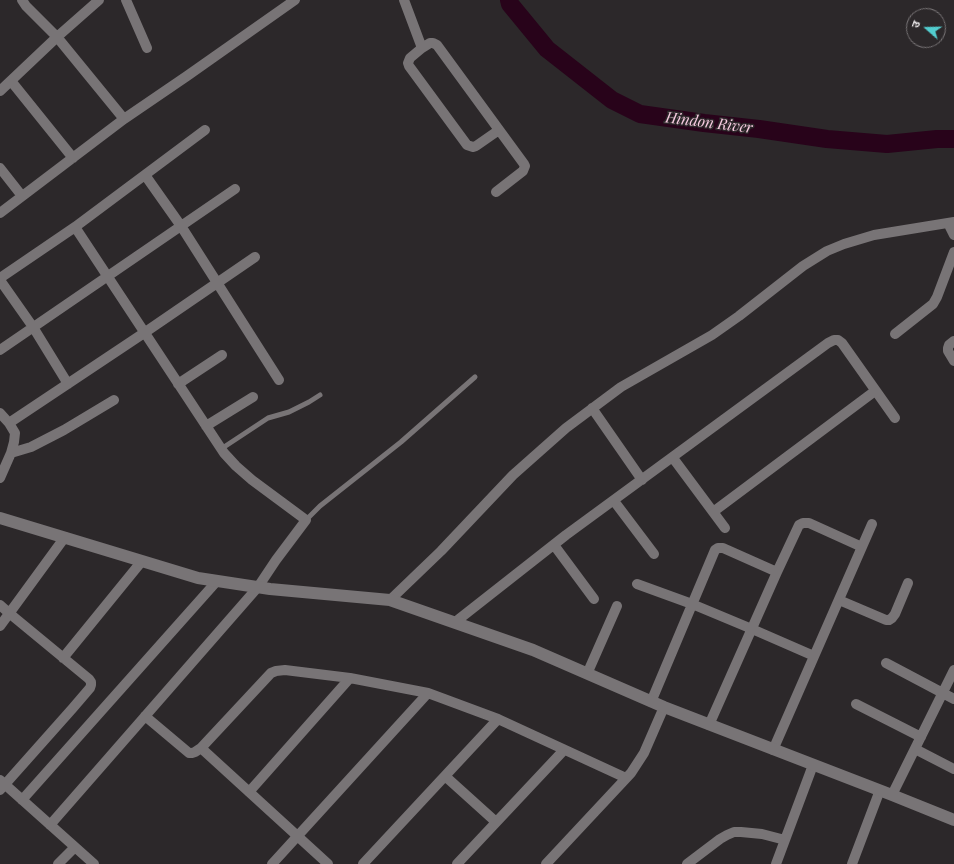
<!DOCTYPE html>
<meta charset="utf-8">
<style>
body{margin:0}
#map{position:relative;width:954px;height:864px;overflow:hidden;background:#2c282a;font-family:"Playfair Display","Noto Sans Devanagari",serif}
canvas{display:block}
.north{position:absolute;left:906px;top:8px;width:40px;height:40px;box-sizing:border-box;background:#2c282a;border:1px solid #787476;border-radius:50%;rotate:290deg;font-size:11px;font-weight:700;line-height:16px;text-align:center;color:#eae7e9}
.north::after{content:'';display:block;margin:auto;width:14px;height:18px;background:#52cdcf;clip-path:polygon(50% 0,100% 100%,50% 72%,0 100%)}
</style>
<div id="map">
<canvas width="954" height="864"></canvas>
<div class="north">उ</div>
</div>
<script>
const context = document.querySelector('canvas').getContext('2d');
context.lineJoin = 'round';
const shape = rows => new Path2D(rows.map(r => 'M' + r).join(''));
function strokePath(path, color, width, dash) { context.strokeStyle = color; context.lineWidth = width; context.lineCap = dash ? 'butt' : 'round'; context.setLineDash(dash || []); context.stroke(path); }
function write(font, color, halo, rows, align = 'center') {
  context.font = font + ' "Playfair Display",serif'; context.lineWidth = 3; context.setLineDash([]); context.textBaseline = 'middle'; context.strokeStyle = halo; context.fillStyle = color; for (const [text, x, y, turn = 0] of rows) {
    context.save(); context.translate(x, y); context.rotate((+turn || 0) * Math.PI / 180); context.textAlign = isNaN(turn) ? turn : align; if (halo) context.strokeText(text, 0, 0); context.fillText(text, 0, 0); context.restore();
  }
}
strokePath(shape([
 [509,0,510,4,547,49,612,100,640,114,704,123,759,129,827,139,887,144,937,139,954,139]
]), '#28031a', 18);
strokePath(shape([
 [221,449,268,418,289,412,309,402,320,395],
 [306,520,320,506,401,442,475,377]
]), '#787476', 5);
strokePath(shape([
 [22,0,26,6,57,37,124,119],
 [126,0,147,48],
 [404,0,422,48,430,43,433,43,437,45,524,164,525,166,523,171,496,192],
 [422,48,410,58,408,63,409,66,467,145,473,147,476,146,499,130],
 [11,81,73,158],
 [0,91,57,37,99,0],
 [0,168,22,196],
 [145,175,181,226,279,380],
 [0,213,124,119,187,76,295,0],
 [948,223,954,235],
 [0,278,75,227,205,130],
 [0,280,33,327,68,384],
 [895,334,933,304,937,297,954,252],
 [954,341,949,345,948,348,948,351,954,361],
 [0,350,235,189],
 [178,384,222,355],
 [592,408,642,480],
 [0,413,9,423,15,433,14,442,11,453,0,478],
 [9,423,144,333,255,257],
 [206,426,253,397],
 [11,453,31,447,64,430,114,400],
 [673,458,725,528],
 [614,501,654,554],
 [713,512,875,391],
 [554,545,594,599],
 [637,584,692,604,752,629,814,656],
 [390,600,441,551,513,475,566,428,621,387,712,335,739,316,803,266,827,251,844,244,874,235,954,222],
 [839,600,886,620,889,620,892,618,895,614,908,583],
 [0,605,9,613,89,679,91,682,91,685,90,688,72,709,0,790],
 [454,623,566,535,828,343,834,340,838,340,842,343,895,418],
 [0,626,65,537],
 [63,658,142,561],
 [886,663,954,699],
 [587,674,617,606],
 [651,702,715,550,718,548,723,548,777,572],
 [856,704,921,737],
 [145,716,189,753,192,753,195,752,201,748,328,864],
 [709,725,777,572,799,525,803,523,809,523,862,547],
 [201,748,271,673,276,671,285,670,350,678,428,693,498,719,626,778],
 [915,749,954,769],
 [773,750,872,524],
 [445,776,496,822],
 [0,780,94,864],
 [249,792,350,678],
 [892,795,954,670],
 [22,800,217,581],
 [50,825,258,587,276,560,306,520,252,480,236,466,224,453,75,227],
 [58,864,75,847],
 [272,864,428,693],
 [363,864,498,719],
 [457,864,564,750],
 [546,864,631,773,644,753,664,707],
 [687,864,720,839,727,835,734,832,741,832,762,834,785,840],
 [776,864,813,765],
 [852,864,880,790]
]), '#787476', 10);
strokePath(shape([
 [0,518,198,578,270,589,390,600,533,650,664,707,892,795,954,820]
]), '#787476', 12);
write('italic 15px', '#f9cce2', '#2c282a', [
 ["Hindon River",709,123,7]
]);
</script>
